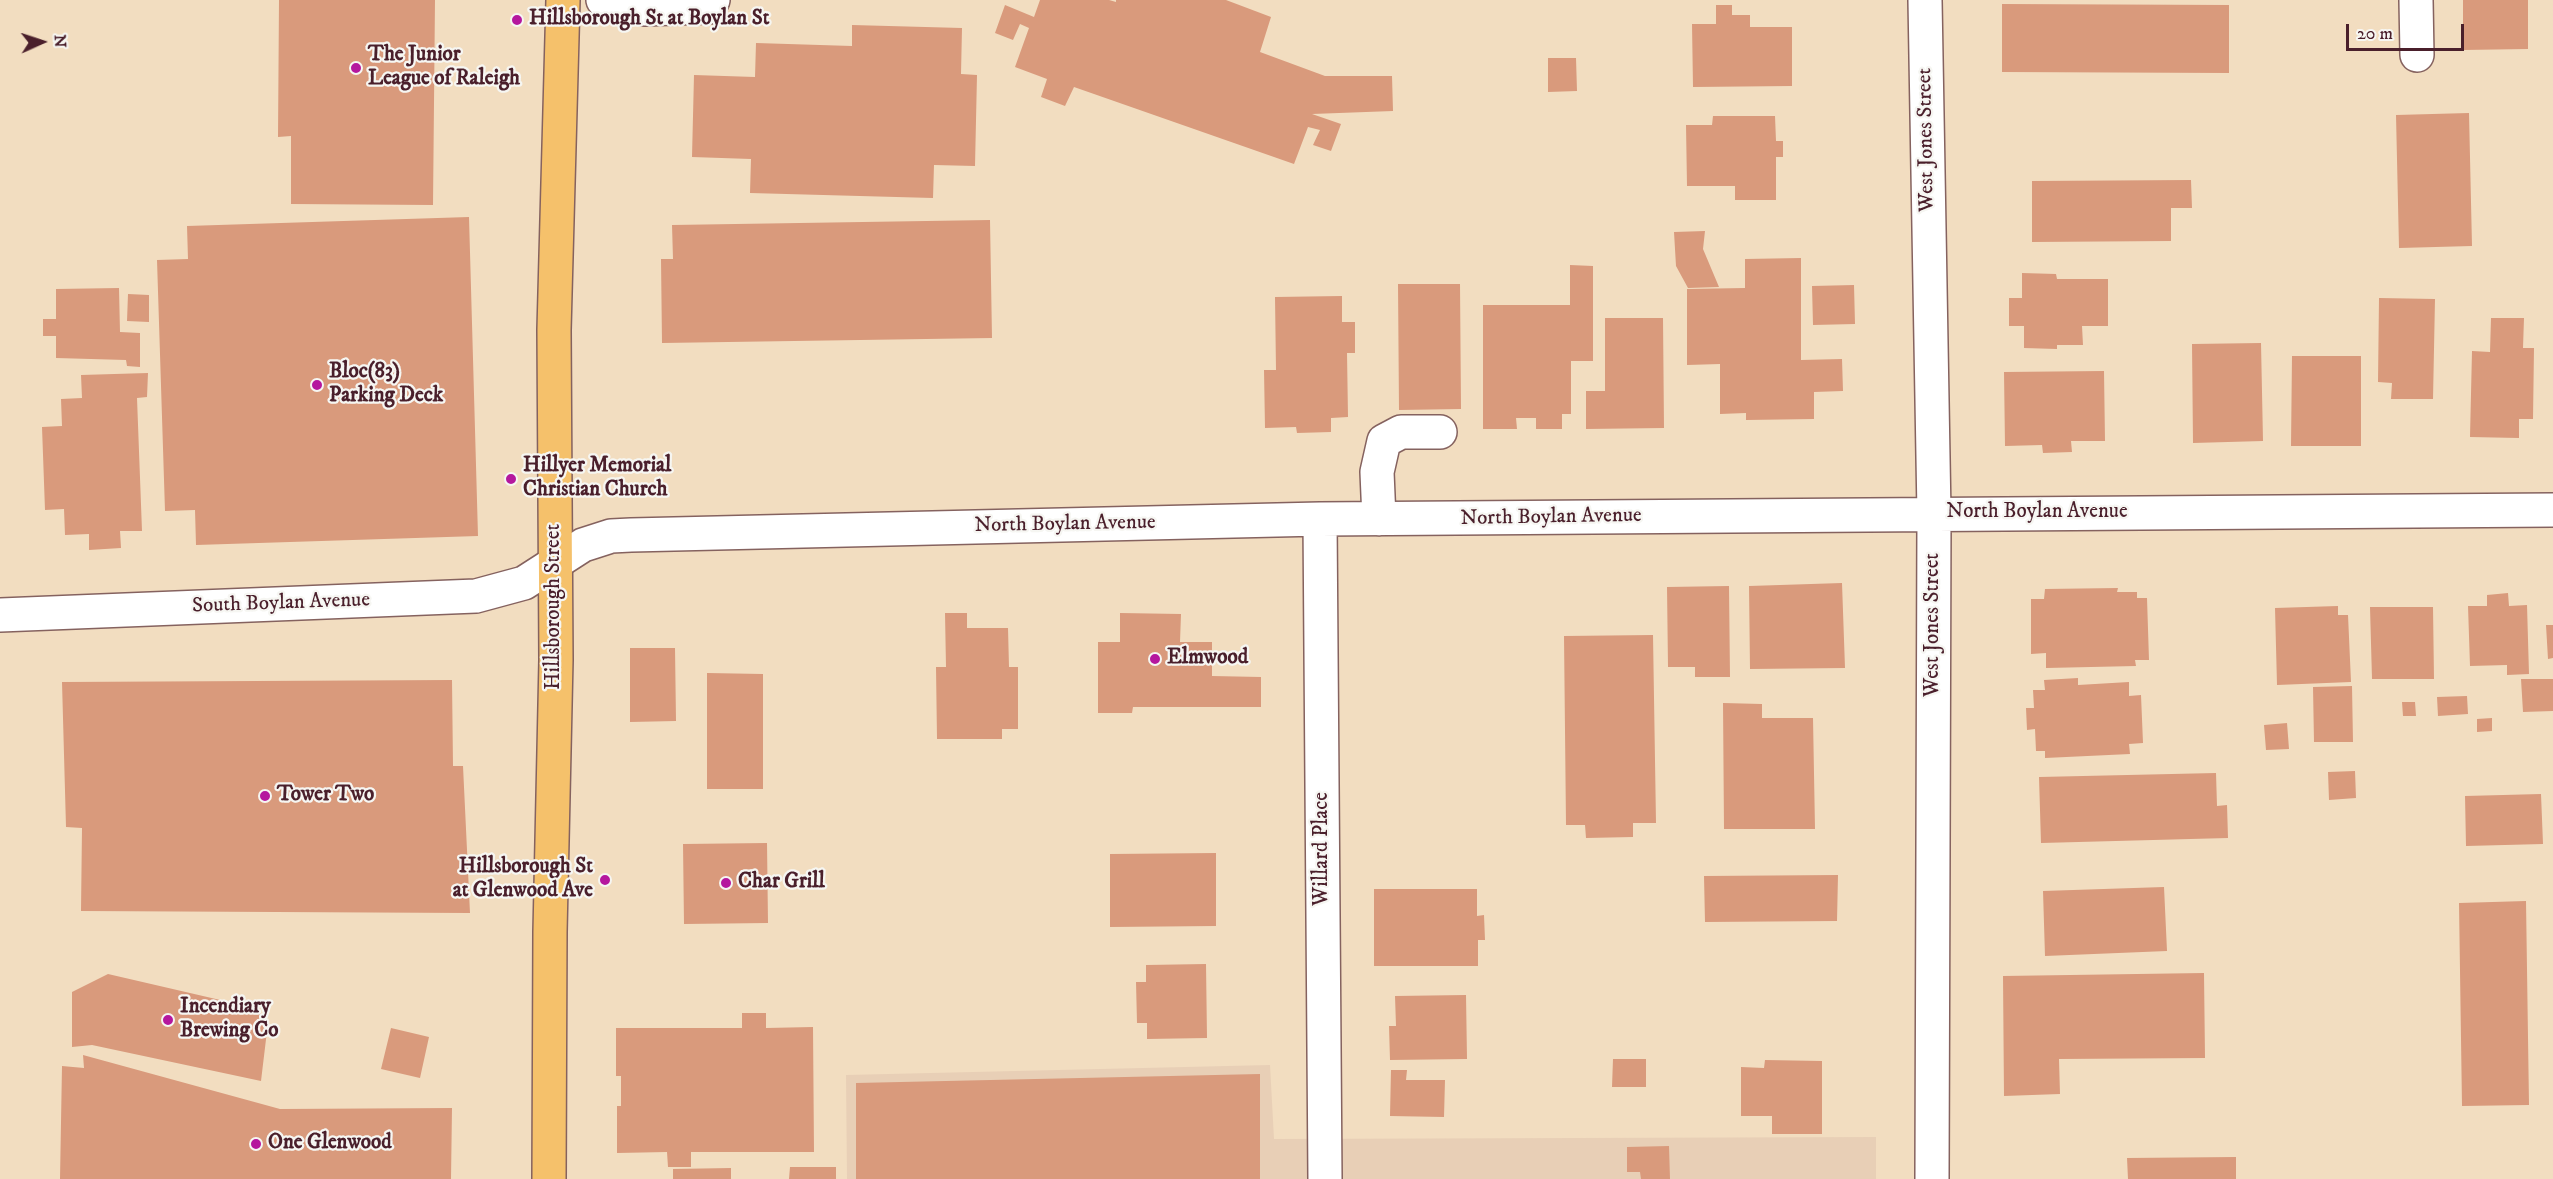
<!DOCTYPE html>
<style>
body{margin:0}
#map{position:relative;width:2553px;height:1179px;overflow:hidden;background:#f2ddc0;font-family:"IM FELL DW Pica",serif}
canvas{display:block}
.north{position:absolute;left:12px;top:12px;width:60px;height:60px;-webkit-text-stroke:4px #f6f6f2;paint-order:stroke;rotate:87deg;font-size:16px;font-weight:700;line-height:24px;text-align:center;color:#4a1f2b}
.north::after{content:'';display:block;margin:auto;width:21px;height:27px;background:#4a1f2b;clip-path:polygon(50% 0,100% 100%,50% 72%,0 100%)}
.scale{position:absolute;left:2346px;top:24px;width:118px;height:27px;box-sizing:border-box;border:3px solid #4a1f2b;border-top:0;padding-left:8px;font-size:18px;line-height:21px;white-space:nowrap;color:#4a1f2b;-webkit-text-stroke:4px #f6f6f2;paint-order:stroke}
</style>
<div id="map">
<canvas width="2553" height="1179"></canvas>
<div class="north">N</div>
<div class="scale">20 m</div>
</div>
<script>
const context = document.querySelector('canvas').getContext('2d');
context.lineJoin = 'round';
function paint(path, color) { context.fillStyle = color; context.fill(path, 'evenodd'); }
const shape = rows => new Path2D(rows.map(r => 'M' + r).join(''));
function strokePath(path, color, width, dash) { context.strokeStyle = color; context.lineWidth = width; context.lineCap = dash ? 'butt' : 'round'; context.setLineDash(dash || []); context.stroke(path); }
function write(font, color, halo, rows, align = 'center') {
  context.font = font + ' "IM FELL DW Pica",serif'; context.lineWidth = 4.5; context.setLineDash([]); context.textBaseline = 'middle'; context.strokeStyle = halo; context.fillStyle = color; for (const [text, x, y, turn = 0] of rows) {
    context.save(); context.translate(x, y); context.rotate((+turn || 0) * Math.PI / 180); context.textAlign = isNaN(turn) ? turn : align; if (halo) context.strokeText(text, 0, 0); context.fillText(text, 0, 0); context.restore();
  }
}
paint(shape([
 [1270,1065,1274,1139,1876,1137,1876,1179,847,1179,846,1075]
]), '#e8cfb6');
paint(shape([
 [279,0,435,0,433,205,291,204,291,136,278,137],
 [1040,0,1109,0,1116,2,1116,0,1226,0,1271,17,1260,52,1325,76,1392,76,1393,111,1312,114,1341,124,1331,151,1313,145,1320,130,1308,127,1294,164,1074,87,1065,106,1041,97,1047,79,1015,67,1029,28,1020,24,1013,40,995,33,1005,5,1034,17],
 [2463,0,2528,0,2528,49,2463,50],
 [2002,4,2229,5,2229,73,2002,72],
 [1716,5,1732,5,1732,15,1750,15,1750,27,1792,27,1792,86,1693,87,1692,24,1716,24],
 [852,25,962,28,961,74,977,75,975,166,934,165,933,198,750,193,751,159,692,157,694,75,755,77,756,43,852,46],
 [1548,58,1576,58,1577,91,1548,92],
 [2469,113,2472,246,2399,248,2396,115],
 [1713,116,1775,116,1776,141,1783,141,1783,157,1776,157,1776,200,1735,200,1735,186,1687,186,1686,125,1712,125],
 [2191,180,2192,208,2171,208,2171,241,2032,242,2032,181],
 [469,217,478,536,196,545,195,510,165,511,157,260,188,259,187,226],
 [990,220,992,338,662,343,661,259,673,259,672,225],
 [1705,231,1703,249,1719,287,1688,288,1676,266,1674,232],
 [1801,258,1801,360,1842,359,1843,391,1814,392,1814,419,1746,420,1746,413,1720,414,1720,364,1687,365,1687,289,1745,288,1745,259],
 [1570,265,1593,266,1593,361,1571,361,1571,414,1562,414,1562,429,1536,429,1536,418,1516,418,1517,429,1483,429,1483,305,1570,305],
 [2022,273,2056,274,2057,279,2108,279,2108,326,2082,326,2083,345,2057,345,2057,349,2024,348,2024,326,2009,326,2009,298,2022,298],
 [1398,284,1460,284,1461,409,1399,410],
 [1854,285,1855,324,1813,325,1812,286],
 [119,288,120,332,140,333,140,367,127,366,126,360,56,358,56,336,43,336,43,319,56,319,56,289],
 [128,294,149,295,149,322,127,321],
 [1342,296,1342,322,1355,322,1355,353,1347,353,1348,417,1331,418,1331,432,1297,433,1296,427,1265,428,1264,370,1276,370,1275,297],
 [2379,298,2435,299,2433,399,2391,399,2392,383,2378,382],
 [1605,318,1663,318,1664,428,1586,429,1586,391,1605,391],
 [2491,318,2524,318,2523,348,2534,348,2533,419,2519,419,2519,438,2470,437,2472,351,2490,352],
 [2261,343,2263,441,2193,443,2192,344],
 [2292,356,2361,356,2361,446,2291,446],
 [2104,371,2105,441,2071,441,2072,452,2043,453,2042,445,2005,446,2004,372],
 [148,373,147,397,137,398,142,531,120,531,121,548,89,550,89,534,65,535,64,509,45,510,42,427,62,426,61,399,82,398,81,375],
 [1842,583,1845,668,1750,669,1749,586],
 [1729,586,1730,677,1695,677,1695,667,1668,667,1667,587],
 [2118,588,2117,592,2137,592,2137,598,2147,598,2149,660,2135,660,2136,666,2046,668,2046,653,2031,654,2031,599,2044,599,2045,589],
 [2508,593,2509,606,2527,605,2529,674,2507,675,2507,665,2470,666,2468,606,2487,606,2487,595],
 [2338,606,2338,615,2348,615,2351,682,2277,685,2275,608],
 [2370,607,2433,607,2434,679,2372,679],
 [945,613,967,613,967,628,1008,628,1009,667,1018,667,1018,729,1002,729,1002,739,937,739,936,667,946,667],
 [1120,613,1181,614,1180,642,1212,642,1212,676,1261,677,1261,707,1133,707,1132,713,1098,713,1098,642,1120,642],
 [2546,625,2553,625,2553,658,2548,659],
 [1653,635,1656,823,1633,823,1633,837,1586,838,1585,825,1566,825,1564,636],
 [630,648,675,648,676,721,630,722],
 [707,673,763,674,763,789,707,789],
 [2078,678,2078,685,2129,682,2129,696,2141,695,2143,743,2129,744,2130,754,2045,758,2045,751,2036,751,2035,729,2027,730,2026,708,2034,708,2033,690,2045,690,2044,680],
 [2521,679,2553,679,2553,711,2523,712],
 [452,680,453,766,463,766,470,913,81,911,82,828,66,827,62,682],
 [2352,686,2353,742,2314,742,2313,687],
 [2467,696,2468,714,2438,716,2437,697],
 [2402,702,2415,702,2416,716,2403,716],
 [1723,703,1762,704,1762,718,1813,718,1815,829,1724,829],
 [2492,718,2492,731,2477,732,2477,719],
 [2287,723,2289,749,2266,750,2264,725],
 [2355,771,2356,798,2329,800,2328,772],
 [2216,773,2217,806,2227,805,2228,838,2041,843,2039,777],
 [2541,794,2543,844,2466,846,2465,796],
 [767,843,768,923,684,924,683,844],
 [1216,853,1216,926,1110,927,1110,854],
 [1838,875,1837,921,1705,922,1704,876],
 [2164,887,2167,951,2045,956,2043,891],
 [1374,889,1477,889,1477,916,1484,915,1485,940,1478,940,1478,966,1374,966],
 [2526,901,2529,1105,2462,1106,2459,903],
 [1206,964,1207,1038,1147,1039,1147,1023,1137,1023,1136,982,1146,982,1146,965],
 [2204,973,2205,1058,2059,1059,2060,1094,2004,1096,2003,976],
 [108,974,259,1009,267,1031,261,1081,92,1045,72,1047,72,992],
 [1466,995,1467,1059,1390,1060,1389,1026,1396,1026,1395,996],
 [742,1013,766,1013,766,1028,813,1027,814,1152,691,1152,691,1167,668,1167,667,1152,617,1153,617,1106,621,1106,621,1076,616,1076,616,1028,742,1028],
 [391,1028,429,1037,420,1078,381,1069],
 [83,1055,280,1109,452,1108,451,1179,60,1179,62,1066,84,1068],
 [1613,1059,1646,1059,1646,1087,1612,1087],
 [1765,1060,1822,1061,1822,1134,1772,1134,1772,1116,1741,1116,1741,1067,1764,1068],
 [1391,1070,1407,1070,1406,1080,1445,1080,1444,1117,1390,1116],
 [1260,1074,1260,1179,856,1179,856,1083],
 [1669,1146,1670,1179,1641,1179,1640,1172,1627,1172,1627,1147],
 [2236,1157,2236,1179,2128,1179,2127,1158],
 [790,1167,836,1167,836,1179,789,1179],
 [731,1168,731,1179,673,1179,673,1169]
]), '#d99a7c');
const minor = shape([
 [603,0,644,9,709,7,713,0],
 [1925,0,1934,514,1932,1179],
 [2416,0,2417,55],
 [1320,519,1325,1179],
 [1379,519,1377,472,1384,441,1401,432,1440,432],
 [0,615,476,596,524,583,583,545,611,536,631,535,1320,519,2553,510]
]);
const major = shape([
 [549,1179,550,932,556,660,554,330,563,0]
]);
strokePath(minor, '#85625f', 36);
strokePath(major, '#85625f', 36);
strokePath(minor, '#fff', 33);
strokePath(major, '#f5c16b', 33);
for (const [x, y, r, color] of [
 [517,20,6,"#b5179e"],
 [356,68,6,"#b5179e"],
 [317,385,6,"#b5179e"],
 [511,479,6,"#b5179e"],
 [1155,659,6,"#b5179e"],
 [265,796,6,"#b5179e"],
 [605,880,6,"#b5179e"],
 [726,883,6,"#b5179e"],
 [168,1020,6,"#b5179e"],
 [256,1144,6,"#b5179e"]
]) { const dot = new Path2D(); dot.arc(x, y, r, 0, 2 * Math.PI); context.fillStyle = color; context.fill(dot); strokePath(dot, '#f6f6f2', 2); }
write('bold 21px', '#4a1f2b', '#f6f6f2', [
 ["Hillsborough St at Boylan St",529,20],
 ["The Junior",368,56],
 ["League of Raleigh",368,80],
 ["Bloc(83)",329,373],
 ["Parking Deck",329,397],
 ["Hillyer Memorial",523,467],
 ["Christian Church",523,491],
 ["Elmwood",1167,659],
 ["Tower Two",277,796],
 ["Hillsborough St",593,868,"right"],
 ["at Glenwood Ave",593,892,"right"],
 ["Char Grill",738,883],
 ["Incendiary",180,1008],
 ["Brewing Co",180,1032],
 ["One Glenwood",268,1144]
], 'left');
write('21px', '#4a1f2b', '#f6f6f2', [
 ["West Jones Street",1927,140,-91],
 ["North Boylan Avenue",2037,513],
 ["North Boylan Avenue",1551,518,-1],
 ["North Boylan Avenue",1065,525,-1],
 ["South Boylan Avenue",281,604,-2],
 ["Hillsborough Street",555,607,-90],
 ["West Jones Street",1934,625,-90],
 ["Willard Place",1323,849,-90]
]);
</script>
